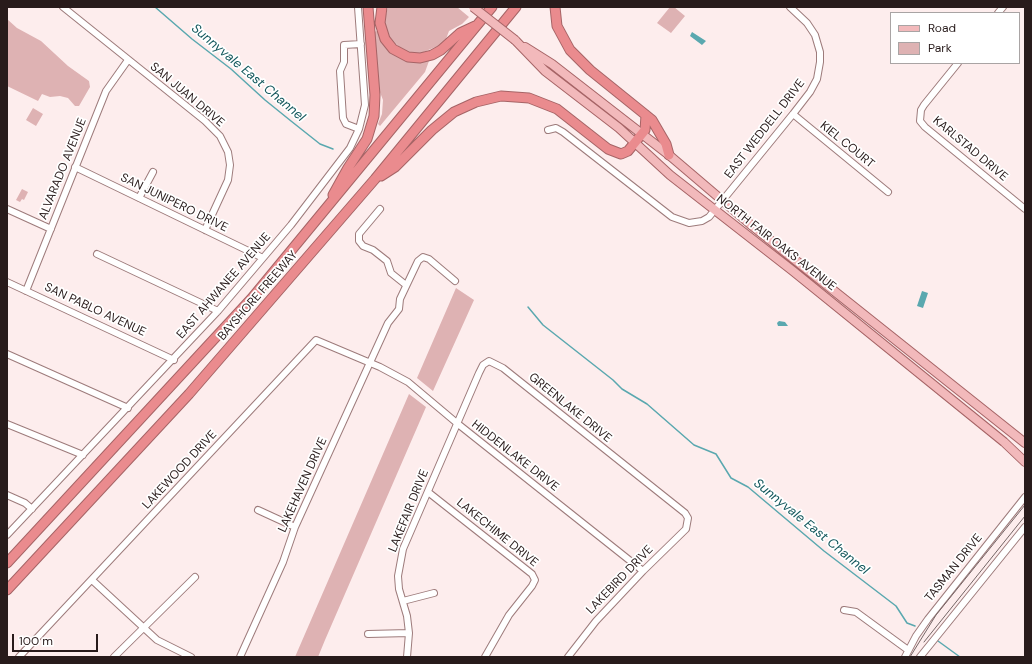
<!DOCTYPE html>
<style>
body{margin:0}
#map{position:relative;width:1032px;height:664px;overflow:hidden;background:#fdeded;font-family:"DM Sans",sans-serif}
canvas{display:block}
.frame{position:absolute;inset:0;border:8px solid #281b1b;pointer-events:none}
.legend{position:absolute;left:890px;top:12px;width:130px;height:52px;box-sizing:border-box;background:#fff;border:1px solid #a9a4a4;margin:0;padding:5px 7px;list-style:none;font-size:12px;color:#281b1b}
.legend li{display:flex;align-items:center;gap:8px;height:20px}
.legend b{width:20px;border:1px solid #a9a4a4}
.scale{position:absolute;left:12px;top:634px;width:86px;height:18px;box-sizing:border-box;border:2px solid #281b1b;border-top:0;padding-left:5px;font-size:12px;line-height:14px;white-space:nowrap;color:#281b1b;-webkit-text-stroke:3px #fff;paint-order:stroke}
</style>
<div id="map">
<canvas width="1032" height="664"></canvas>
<div class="frame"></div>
<ul class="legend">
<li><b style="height:5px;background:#f2b9bb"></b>Road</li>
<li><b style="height:11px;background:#deb2b3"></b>Park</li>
</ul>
<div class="scale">100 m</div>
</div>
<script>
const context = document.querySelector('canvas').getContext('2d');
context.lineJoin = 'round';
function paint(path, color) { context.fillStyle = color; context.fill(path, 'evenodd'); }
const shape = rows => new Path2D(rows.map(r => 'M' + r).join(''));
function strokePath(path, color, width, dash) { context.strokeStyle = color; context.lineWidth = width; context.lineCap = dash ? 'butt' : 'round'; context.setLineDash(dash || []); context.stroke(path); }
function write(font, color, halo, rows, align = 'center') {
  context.font = font + ' "DM Sans",sans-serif'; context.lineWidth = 3.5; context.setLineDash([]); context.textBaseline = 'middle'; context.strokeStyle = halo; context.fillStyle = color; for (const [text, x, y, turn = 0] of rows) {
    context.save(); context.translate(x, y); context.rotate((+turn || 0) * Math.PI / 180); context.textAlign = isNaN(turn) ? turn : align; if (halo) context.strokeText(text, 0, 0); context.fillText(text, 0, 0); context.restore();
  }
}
paint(shape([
 [388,7,457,7,469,17,462,24,449,31,446,39,440,45,419,54,411,53,402,50,389,36,384,21],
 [670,7,674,7,685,16,671,33,657,23],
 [7,19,17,28,41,41,68,66,89,81,90,87,79,106,75,106,68,98,60,96,50,97,42,94,38,101,7,86],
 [377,31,413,61,429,61,425,72,380,126,378,124,382,114,383,100,378,87,374,32],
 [33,108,43,114,36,126,26,120],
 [22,189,28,192,24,200,22,199,20,202,16,200],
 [456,288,474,300,433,391,417,378],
 [409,394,426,407,325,640,318,657,295,657]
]), '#deb2b3');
paint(shape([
 [692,32,706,41,702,45,690,36],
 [922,291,928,293,923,308,917,306],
 [779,321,785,322,788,326,778,326,777,323]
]), '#5aa8af');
strokePath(shape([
 [155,7,192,39,231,69,265,100,291,121,320,144,333,149],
 [528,307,543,325,613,380,622,389,647,404,694,445,716,454,731,478,748,487,824,551,896,606,907,623,915,626],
 [938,641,960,657]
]), '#5aa8af', 1.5);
const minor = shape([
 [63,7,205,121,220,136,228,152,230,165,228,180,205,230],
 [998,13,1003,7],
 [958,63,924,105,921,110,920,121,925,127,1025,209],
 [793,114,888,192],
 [359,129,346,124,343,118,340,71,344,62,344,45,361,44],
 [548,130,556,128,563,132,672,217,689,223,702,221,709,217,793,114,810,92,817,79,820,62,820,52,815,35,807,23,790,7],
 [75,167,263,258],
 [139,198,153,172],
 [7,209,51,229],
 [380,209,359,234,359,241,363,246,373,250,387,261,391,273,406,285],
 [97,254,218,311],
 [7,282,174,360],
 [26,291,106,91,128,60],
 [7,354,128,408],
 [7,424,83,455],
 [428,492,532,574,535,580,532,586,509,615,485,657],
 [7,495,25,503,32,509],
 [258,510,295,527],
 [7,535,218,311,291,225,350,148,359,129,365,105,358,7],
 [92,580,157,640,191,657],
 [403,601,434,593],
 [844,610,856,612,908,650],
 [368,634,409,633],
 [19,657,316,340,380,367,408,382,458,424,643,571],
 [114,657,195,577],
 [240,657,283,562,295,527,388,323,399,309,400,299,418,261,423,257,429,259,455,281],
 [407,657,409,633,407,616,399,589,398,576,403,549,479,373,483,365,489,361,503,368,685,513,688,518,686,529,643,571,596,621,568,657],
 [905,657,916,636,928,619,1025,497],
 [920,657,1025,527]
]);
const major = shape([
 [515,40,545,71,619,128,670,175,793,271,1004,442,1025,462],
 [525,47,552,64,669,155,750,224,1025,443]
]);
const highway = shape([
 [382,7,380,23,385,39,393,49,408,57,420,58,432,55,441,50,460,33,475,26],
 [555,7,557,26,570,50,590,70,652,120,666,144,669,155],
 [381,176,395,167,432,130,454,112,476,102,501,96,529,98,557,109,608,149,621,154,628,151,645,130,646,115],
 [333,195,348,168,367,139,374,116,375,95,368,7],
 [7,563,252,298,492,7],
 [7,590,189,394,375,179,516,7]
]);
strokePath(minor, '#9d7b7b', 8);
strokePath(major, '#a66466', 10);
strokePath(highway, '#a66466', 11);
strokePath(minor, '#fff', 6);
strokePath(major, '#f2b9bb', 8);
strokePath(highway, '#ea8b8e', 9);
strokePath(shape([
 [924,642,1025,516],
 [910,657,936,615,1025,505]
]), '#746666', 1);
const majorBridge = shape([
 [473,7,515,40]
]);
strokePath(majorBridge, '#a66466', 10, []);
strokePath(majorBridge, '#f2b9bb', 8);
write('12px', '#281b1b', '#fff', [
 ["SAN JUAN DRIVE",187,95,40],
 ["EAST WEDDELL DRIVE",765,129,-52],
 ["KIEL COURT",847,145,39],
 ["KARLSTAD DRIVE",970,149,40],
 ["ALVARADO AVENUE",63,169,-68],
 ["SAN JUNIPERO DRIVE",174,203,26],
 ["NORTH FAIR OAKS AVENUE",776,243,38],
 ["EAST AHWANEE AVENUE",224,286,-49],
 ["BAYSHORE FREEWAY",258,296,-49],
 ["SAN PABLO AVENUE",95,310,25],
 ["GREENLAKE DRIVE",570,408,39],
 ["HIDDENLAKE DRIVE",515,456,38],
 ["LAKEWOOD DRIVE",180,470,-47],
 ["LAKEHAVEN DRIVE",303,485,-66],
 ["LAKEFAIR DRIVE",409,511,-68],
 ["LAKECHIME DRIVE",497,533,39],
 ["TASMAN DRIVE",954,568,-51],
 ["LAKEBIRD DRIVE",620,580,-46]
]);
write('italic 13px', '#14585d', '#fff', [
 ["Sunnyvale East Channel",248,73,40],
 ["Sunnyvale East Channel",811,527,39]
]);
</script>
